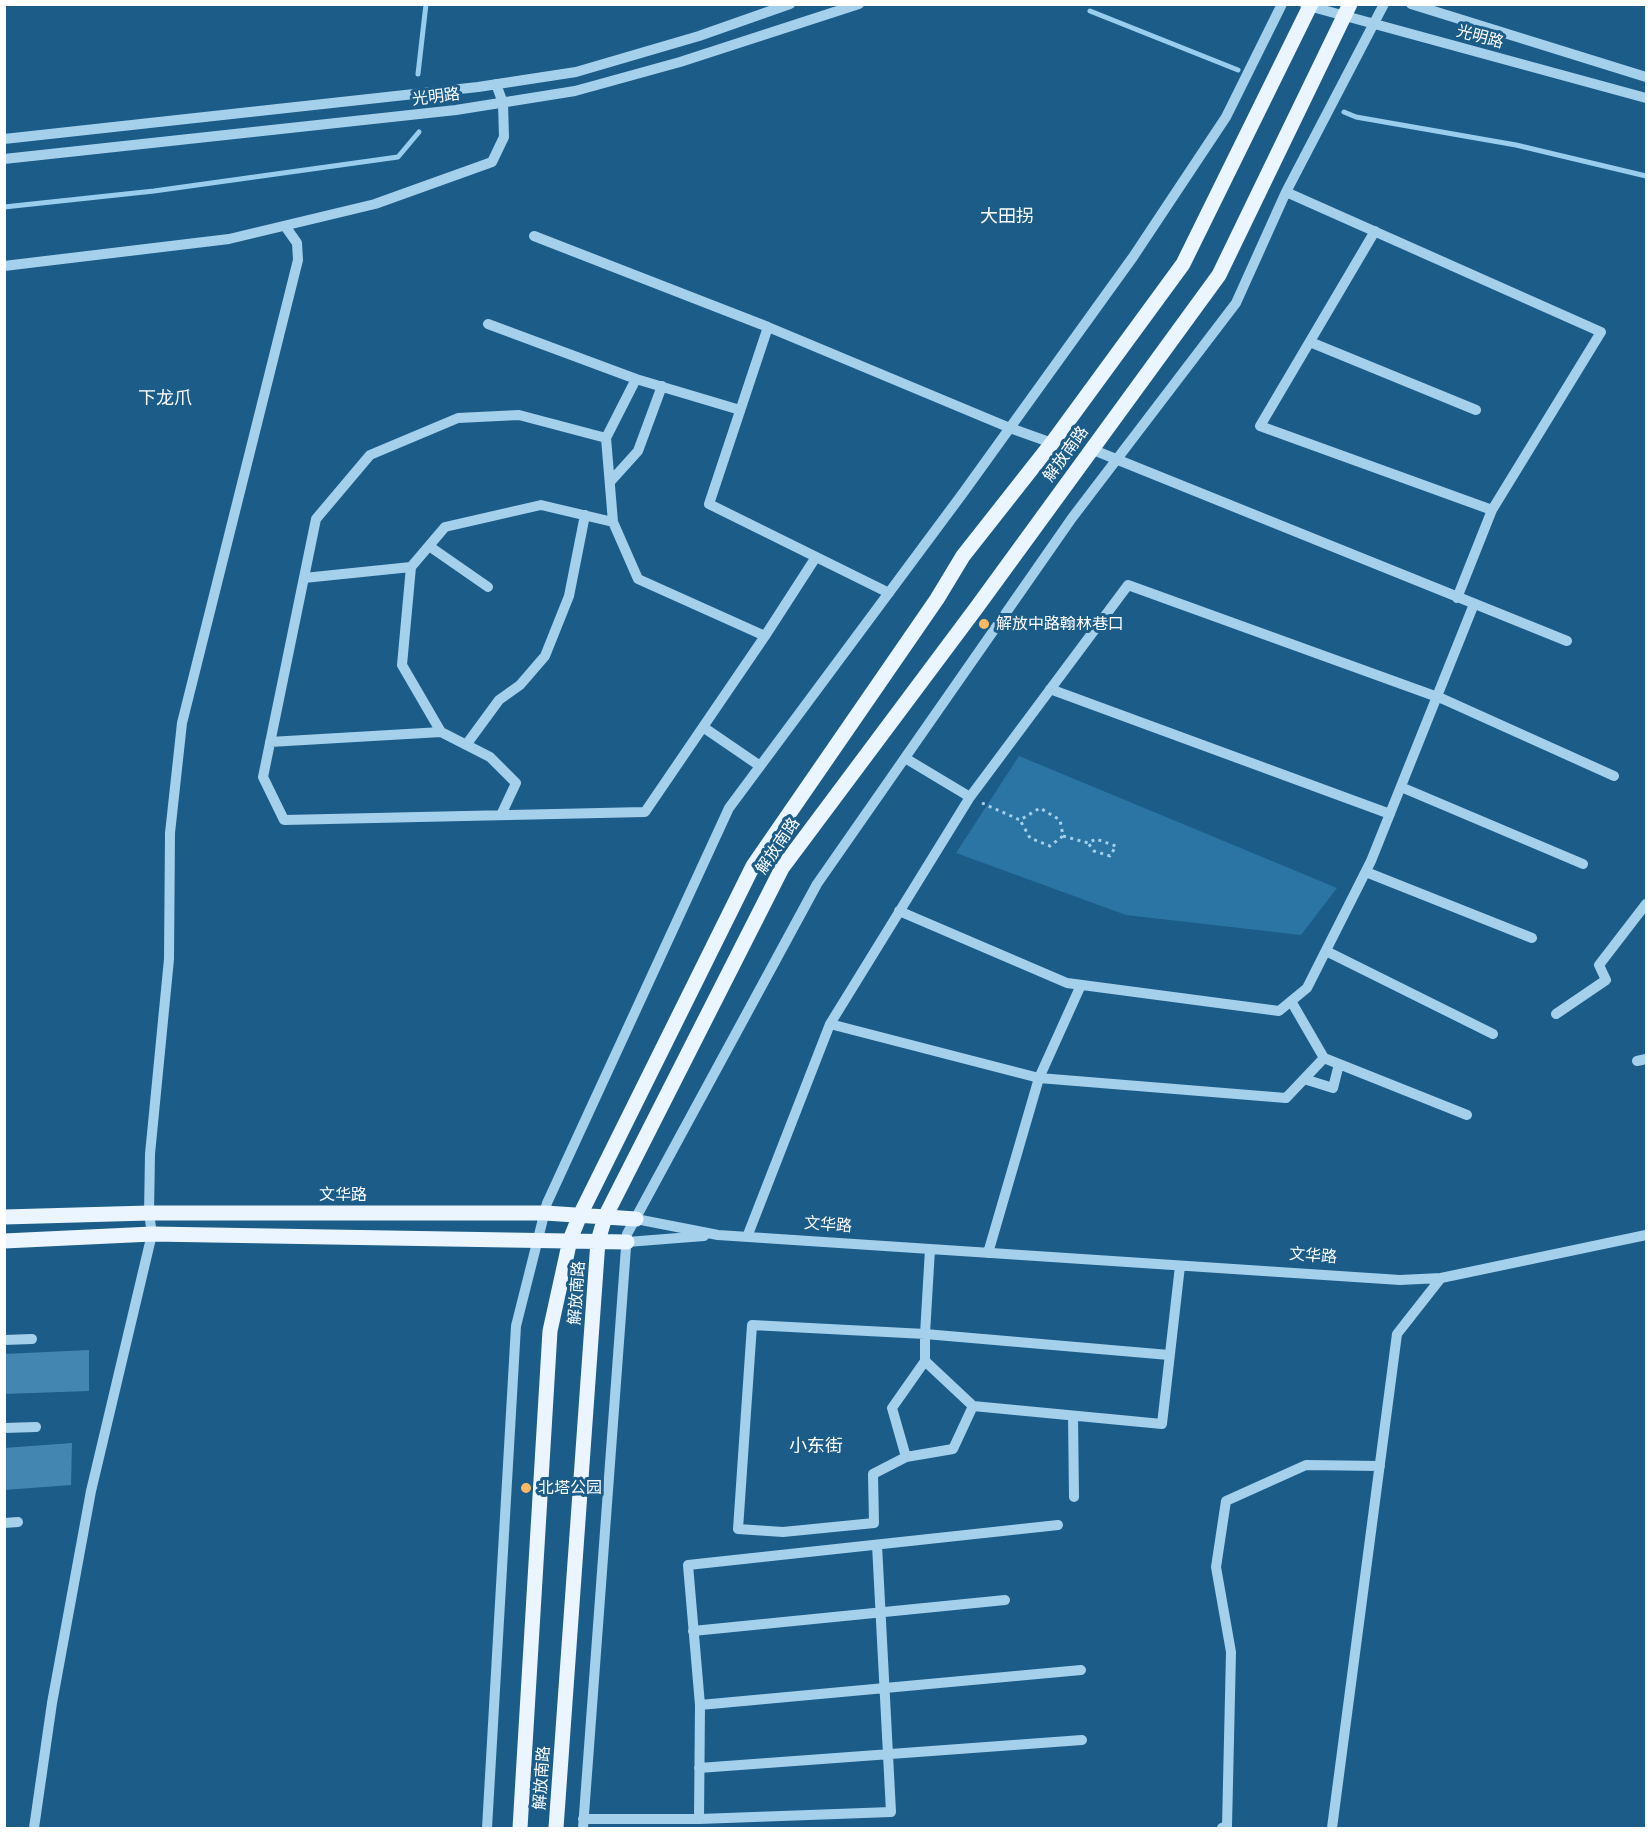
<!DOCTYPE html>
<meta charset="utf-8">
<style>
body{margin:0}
#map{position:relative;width:1651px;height:1833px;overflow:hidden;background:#1b5c89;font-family:Quicksand,sans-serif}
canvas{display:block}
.frame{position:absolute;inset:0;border:6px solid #fff;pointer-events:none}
</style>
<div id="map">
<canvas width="1651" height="1833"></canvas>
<div class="frame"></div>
</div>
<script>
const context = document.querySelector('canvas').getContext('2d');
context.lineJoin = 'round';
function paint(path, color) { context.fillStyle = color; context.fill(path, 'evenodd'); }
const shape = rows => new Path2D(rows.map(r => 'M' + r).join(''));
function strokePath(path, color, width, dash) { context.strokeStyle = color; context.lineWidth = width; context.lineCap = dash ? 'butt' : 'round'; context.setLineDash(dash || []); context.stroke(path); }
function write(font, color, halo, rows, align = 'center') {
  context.font = font + ' Quicksand,"Noto Sans SC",sans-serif'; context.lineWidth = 6; context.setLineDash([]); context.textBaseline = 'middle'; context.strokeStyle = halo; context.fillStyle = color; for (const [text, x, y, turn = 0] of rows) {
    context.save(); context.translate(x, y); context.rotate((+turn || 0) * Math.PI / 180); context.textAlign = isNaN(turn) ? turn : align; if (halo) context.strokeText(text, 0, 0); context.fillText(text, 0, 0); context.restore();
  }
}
paint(shape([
 [1019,756,1337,888,1301,935,1126,915,956,853]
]), '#2b75a5');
strokePath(shape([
 [1090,11,1238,70],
 [418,74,426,4],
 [1344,112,1356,117,1516,145,1646,176],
 [4,207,154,191,398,157,419,132]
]), '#98cdee', 5);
paint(shape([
 [89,1350,89,1391,4,1394,4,1354],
 [72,1443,71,1485,4,1490,4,1448]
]), '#4486b2');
strokePath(shape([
 [982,803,1020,820,1040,808,1060,820,1063,836,1050,846,1030,838,1020,820],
 [1063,836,1088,843,1096,839,1116,846,1110,856,1094,851,1088,843]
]), '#a5d0ec', 3, [3, 4.5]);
strokePath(shape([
 [1411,4,1646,77],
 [1305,5,1646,98],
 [4,139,478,87,576,72,699,36,790,4],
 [4,159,456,110,575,91,680,62,859,4],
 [1286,192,1601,332,1492,510,1457,598],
 [1375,231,1260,426,1492,510],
 [534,236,768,327,1010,428,1052,443],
 [4,266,229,239,375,204,492,162,504,137,503,103,496,84],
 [488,324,636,379],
 [768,327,709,504,889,593],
 [1310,342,1476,410],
 [740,410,636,379,606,438,613,522,638,579,765,636,816,557],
 [606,438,519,415,458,418,370,455,316,519,263,777,284,820,645,812,765,636],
 [1091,449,1567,641],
 [610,482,638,451,662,386],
 [429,546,488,587],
 [304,578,411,567],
 [1050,689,1390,814],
 [703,727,760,766],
 [270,742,441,732],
 [466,745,499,700,520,685,545,656,569,596,585,515],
 [905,758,970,797],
 [1401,787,1583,864],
 [501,815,516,783,490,757,441,732,402,665,411,567,445,527,541,505,613,522],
 [1366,872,1532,938],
 [899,911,1067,983,1279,1011,1307,988,1371,861,1474,604],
 [1326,951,1493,1034],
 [1291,1001,1324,1058],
 [1556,1014,1606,980,1599,965,1646,904],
 [830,1024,1039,1078,1286,1098,1324,1058,1467,1115],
 [1637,1061,1646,1059],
 [1304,1079,1333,1088,1339,1064],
 [636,1219,718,1235,1400,1280,1441,1278,1646,1235],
 [747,1237,830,1024,970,797,1128,585,1443,699,1614,776],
 [627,1242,704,1236],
 [930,1249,925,1334,925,1361,892,1408,906,1457,873,1474,874,1523,783,1532,738,1529,752,1325,925,1334,1169,1355],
 [988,1253,1039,1078,1081,985],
 [4,1340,32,1339],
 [925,1361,973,1406,1162,1424,1180,1266],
 [1073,1416,1074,1497],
 [4,1428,36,1427],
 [906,1457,953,1449,973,1406],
 [4,1523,18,1522],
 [693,1631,1005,1600],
 [700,1705,1081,1670],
 [699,1768,1082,1740],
 [583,1819,699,1819,891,1812,877,1545],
 [699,1819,700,1705,688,1565,1058,1525],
 [34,1828,52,1703,91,1491,152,1234,149,1213,150,1154,169,959,170,833,182,723,298,260,297,243,285,226],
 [487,1828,516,1326,547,1203,729,808,963,493,1133,257,1226,117,1282,4],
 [583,1828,627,1234,817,884,1072,518,1236,303,1286,192,1384,4],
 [1222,1828,1227,1826,1231,1652,1216,1567,1226,1501,1306,1465,1380,1466],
 [1332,1828,1397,1334,1441,1278]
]), '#a5d0ec', 10);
strokePath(shape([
 [4,1217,149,1213,545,1213,636,1219],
 [4,1241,152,1234,627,1242],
 [520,1828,550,1331,570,1240,580,1215,753,866,937,599,963,556,1052,443,1183,264,1311,4],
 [556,1828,598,1241,605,1217,782,868,977,607,1219,275,1350,4]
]), '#ebf5ff', 15);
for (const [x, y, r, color] of [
 [984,624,6,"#fdb962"],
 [526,1488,6,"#fdb962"]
]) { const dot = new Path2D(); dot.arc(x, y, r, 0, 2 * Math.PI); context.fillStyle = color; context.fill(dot); strokePath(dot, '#1b5c89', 2); }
write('16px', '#fff', '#1b5c89', [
 ["光明路",1480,37,15],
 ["光明路",436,97,-7],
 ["解放南路",1066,454,-54],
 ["解放南路",778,846,-56],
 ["文华路",343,1195],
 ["文华路",828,1225,4],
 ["文华路",1313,1256,4],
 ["解放南路",577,1293,-86],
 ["解放南路",542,1778,-86]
]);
write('16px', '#fff', '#1b5c89', [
 ["解放中路翰林巷口",996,624],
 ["北塔公园",538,1488]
], 'left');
write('18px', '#fff', '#1b5c89', [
 ["大田拐",1007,217],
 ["下龙爪",165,399],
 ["小东街",816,1447]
]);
</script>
